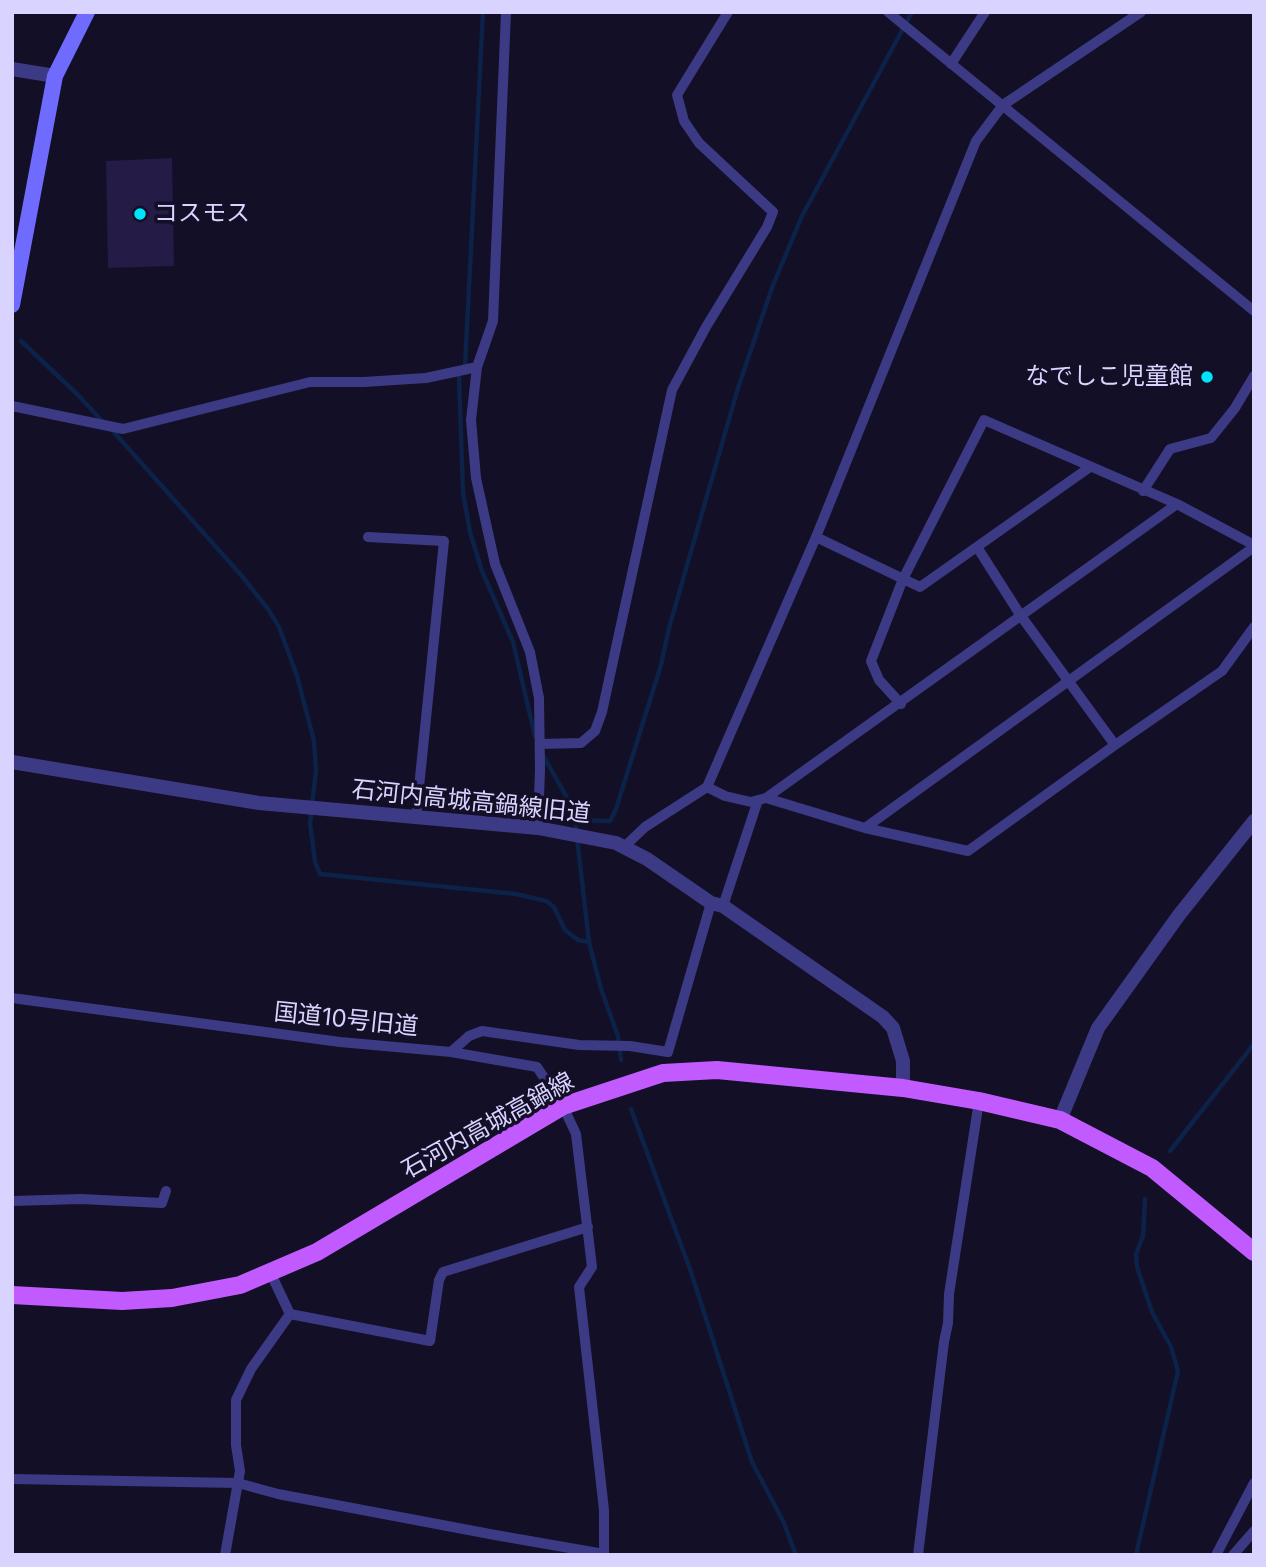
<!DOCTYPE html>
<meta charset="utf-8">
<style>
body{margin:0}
#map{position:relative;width:1266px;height:1567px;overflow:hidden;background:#130f26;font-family:Inter,sans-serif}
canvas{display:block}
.frame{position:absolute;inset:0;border:14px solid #d9d4ff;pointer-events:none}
</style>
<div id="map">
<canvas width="1266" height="1567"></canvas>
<div class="frame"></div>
</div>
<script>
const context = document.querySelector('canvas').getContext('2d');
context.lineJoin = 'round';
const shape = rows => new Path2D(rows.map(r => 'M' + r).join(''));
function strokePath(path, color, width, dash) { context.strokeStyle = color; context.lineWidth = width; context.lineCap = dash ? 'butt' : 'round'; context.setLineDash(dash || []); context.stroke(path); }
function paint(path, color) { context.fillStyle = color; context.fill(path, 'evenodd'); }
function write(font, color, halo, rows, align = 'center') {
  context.font = font + ' Inter,"Noto Sans JP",sans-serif'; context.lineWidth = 7; context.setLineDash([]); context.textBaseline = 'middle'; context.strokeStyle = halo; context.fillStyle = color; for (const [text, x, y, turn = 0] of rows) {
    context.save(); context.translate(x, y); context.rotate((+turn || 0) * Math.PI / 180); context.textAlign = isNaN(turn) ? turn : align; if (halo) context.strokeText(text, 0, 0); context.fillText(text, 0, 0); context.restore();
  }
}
strokePath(shape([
 [483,12,465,366,459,376,463,493,470,532,482,571,513,642,535,736],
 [21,341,78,395,103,422],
 [112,430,241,575,268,609,279,627,297,676,314,741,316,770,310,823,315,862,320,874,516,894,546,901,554,907,565,930,578,940,589,942],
 [544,757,570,803,575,820,589,942,601,989,618,1036,621,1060],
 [575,820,610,821,616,809,661,665,669,628,738,388,773,285,802,216,912,12],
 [631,1109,691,1272,752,1462,783,1521,796,1555],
 [1170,1151,1254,1044],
 [1136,1555,1178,1371,1171,1347,1152,1312,1137,1267,1136,1254,1143,1236,1145,1199]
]), '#0c2248', 4.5);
paint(shape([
 [172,158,174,266,108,268,106,161]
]), '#241b47');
strokePath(shape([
 [506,12,493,321,477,367,471,420,476,478,495,564,530,652,539,698,540,769,538,828],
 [888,12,1254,311],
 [951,64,985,12],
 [12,406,123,429,310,382,364,382,426,378,477,367],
 [1143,491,1170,449,1211,438,1235,408,1254,376],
 [368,537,444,541,416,817],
 [816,537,920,587,1090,467],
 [977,547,1021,616,1115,745],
 [901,704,879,680,871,661,903,579,984,420,1177,504,1254,545],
 [540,744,581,743,595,731,602,712,672,390,706,327,767,227,773,212,699,143,684,121,677,95,728,12],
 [707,787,725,796,751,802,766,798,1177,504],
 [766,798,865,828,968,851,1115,745,1222,671,1254,627],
 [865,828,1254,547],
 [624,847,645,827,707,787,816,537,976,141,1003,105,1141,12],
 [723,906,758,800],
 [12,998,340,1042,451,1052,537,1067,563,1106,576,1134,592,1267,579,1287,604,1510,604,1555],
 [451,1052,469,1036,482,1031,579,1045,630,1046,668,1052,711,903],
 [12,1201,81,1199,162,1203,166,1191],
 [270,1272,290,1314],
 [290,1314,430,1341,439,1280,443,1272,588,1227],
 [12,1479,238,1483,278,1494,495,1535,604,1554],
 [225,1555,240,1471,236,1445,236,1400,251,1369,290,1314],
 [918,1555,944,1342,948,1323,949,1294,979,1101],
 [1216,1555,1254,1483],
 [1233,1555,1254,1531]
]), '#3d3a85', 10);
strokePath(shape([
 [12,69,55,76],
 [12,762,259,803,538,828,616,843,647,859,711,903,723,906,883,1017,893,1028,903,1061,903,1088],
 [1060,1120,1098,1028,1179,915,1254,821]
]), '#3d3a85', 14);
strokePath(shape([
 [12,305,55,76,87,12]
]), '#6f6bff', 16);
strokePath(shape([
 [12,1295,122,1301,172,1298,240,1285,317,1252,563,1106,663,1073,717,1070,903,1088,979,1101,1060,1120,1152,1168,1254,1252]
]), '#c25bff', 18);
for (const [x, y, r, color] of [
 [140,214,7,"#00e5ff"],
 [1207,377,7,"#00e5ff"]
]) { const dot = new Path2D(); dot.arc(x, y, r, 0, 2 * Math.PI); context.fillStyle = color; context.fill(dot); strokePath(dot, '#130f26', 2.5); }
write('24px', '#d9d4ff', '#130f26', [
 ["コスモス",154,214],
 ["なでしこ児童館",1193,377,"right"]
], 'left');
write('24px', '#d9d4ff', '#130f26', [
 ["石河内高城高鍋線旧道",471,802,6],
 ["国道10号旧道",346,1020,6],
 ["石河内高城高鍋線",488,1126,-29]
]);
</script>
